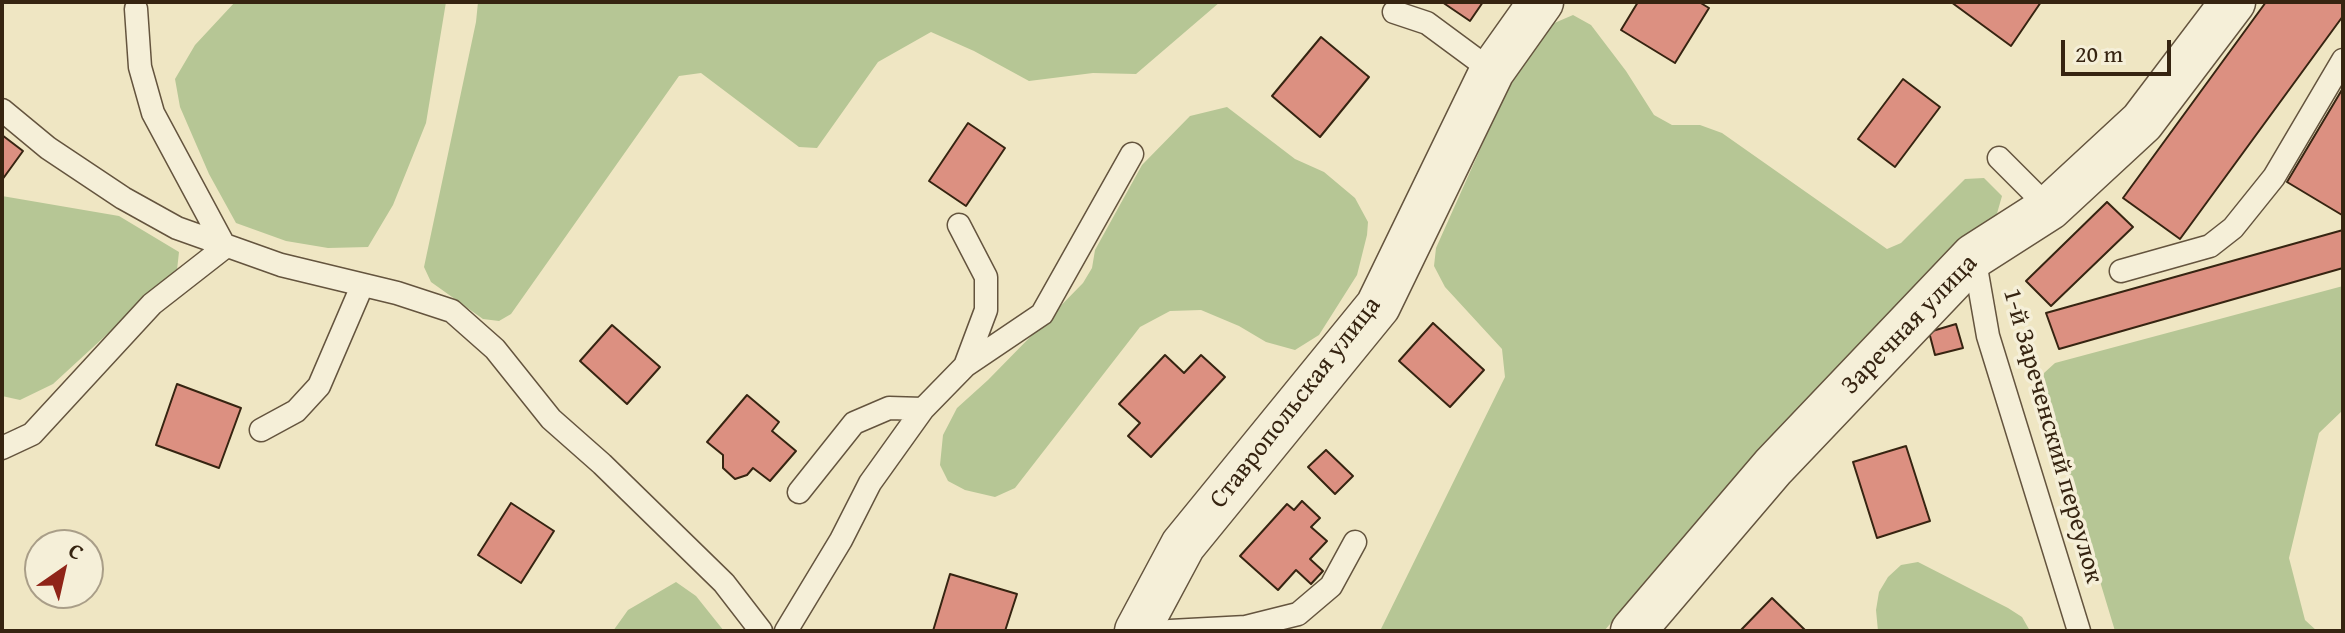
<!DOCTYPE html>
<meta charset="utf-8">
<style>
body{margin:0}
#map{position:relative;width:2345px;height:633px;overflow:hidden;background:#efe6c3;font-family:"Gentium Book Plus",serif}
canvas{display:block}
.frame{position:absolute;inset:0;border:4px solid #362411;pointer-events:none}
.north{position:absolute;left:24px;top:529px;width:80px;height:80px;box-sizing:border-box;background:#f5efd8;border:2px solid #a99e88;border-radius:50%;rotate:34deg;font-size:22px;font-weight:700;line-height:32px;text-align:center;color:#362411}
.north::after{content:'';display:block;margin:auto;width:28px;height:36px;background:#8f2418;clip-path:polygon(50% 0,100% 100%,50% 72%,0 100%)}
.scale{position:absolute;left:2061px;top:40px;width:110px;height:36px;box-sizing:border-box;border:4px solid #362411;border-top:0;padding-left:10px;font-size:24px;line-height:28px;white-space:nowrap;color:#362411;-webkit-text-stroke:6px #f5efd8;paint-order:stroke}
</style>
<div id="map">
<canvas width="2345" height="633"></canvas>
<div class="frame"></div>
<div class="north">С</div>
<div class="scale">20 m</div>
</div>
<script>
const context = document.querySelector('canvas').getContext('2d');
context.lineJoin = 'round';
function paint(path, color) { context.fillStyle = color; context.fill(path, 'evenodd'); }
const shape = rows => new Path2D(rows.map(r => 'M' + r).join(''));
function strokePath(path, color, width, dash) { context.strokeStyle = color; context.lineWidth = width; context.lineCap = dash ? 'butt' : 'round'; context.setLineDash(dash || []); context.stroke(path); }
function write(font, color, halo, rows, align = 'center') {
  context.font = font + ' "Gentium Book Plus",serif'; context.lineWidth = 7; context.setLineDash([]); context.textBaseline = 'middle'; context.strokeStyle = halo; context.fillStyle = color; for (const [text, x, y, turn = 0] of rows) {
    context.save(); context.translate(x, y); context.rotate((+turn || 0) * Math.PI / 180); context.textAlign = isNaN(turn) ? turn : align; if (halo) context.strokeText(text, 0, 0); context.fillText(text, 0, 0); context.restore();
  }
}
paint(shape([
 [235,2,446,2,426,123,393,205,368,247,328,248,286,241,236,223,209,174,180,107,175,79,195,45],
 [478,2,1220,2,1136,74,1093,73,1029,81,974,51,931,32,878,62,817,148,799,147,701,73,679,76,511,314,499,321,483,319,431,282,424,267,476,22],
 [1573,15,1591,25,1626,71,1654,115,1672,125,1700,125,1722,133,1887,249,1901,243,1965,179,1984,178,2002,196,1996,217,1757,454,1604,631,1380,631,1505,377,1502,349,1445,287,1434,266,1436,248,1508,87,1552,24],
 [1227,107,1295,159,1324,172,1355,198,1368,222,1367,235,1357,275,1319,335,1295,350,1266,342,1239,326,1201,310,1170,311,1140,327,1015,488,995,497,965,490,948,481,940,465,943,435,957,408,988,380,1083,283,1092,268,1095,250,1142,165,1190,116],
 [2,196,119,216,179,252,177,270,53,384,20,400,2,396],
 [2343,286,2343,410,2319,433,2289,558,2305,620,2317,631,2115,631,2040,383,2044,373,2055,363],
 [1918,562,2008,608,2022,617,2030,631,1878,631,1876,610,1879,592,1888,577,1901,565],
 [676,582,696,596,724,631,613,631,628,610]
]), '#b6c695');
const building = shape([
 [1442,2,1483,2,1470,21,1442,2],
 [1638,2,1699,2,1709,8,1675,63,1621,30,1638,2],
 [1951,2,2041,2,2011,46,1951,2],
 [2266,2,2343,2,2343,16,2180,239,2123,198,2266,2],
 [1321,37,1369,77,1320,137,1272,96,1321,37],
 [1903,79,1940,107,1895,167,1858,139,1903,79],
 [2343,88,2343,214,2342,215,2287,182,2343,88],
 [968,123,1005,148,966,206,929,181,968,123],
 [2,135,23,151,2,180,2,135],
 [2107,202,2133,227,2051,306,2026,281,2107,202],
 [2343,230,2343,268,2059,349,2046,313,2343,230],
 [1433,323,1484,370,1450,407,1399,361,1433,323],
 [1956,324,1963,348,1935,355,1929,332,1956,324],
 [612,325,660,367,627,404,580,361,612,325],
 [1165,355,1184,373,1201,355,1225,377,1151,457,1128,436,1140,423,1119,404,1165,355],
 [177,384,241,408,219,468,156,445,177,384],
 [747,395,779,422,772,431,796,451,770,481,753,468,747,475,735,479,723,468,723,455,707,442,747,395],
 [1906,446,1930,521,1877,538,1853,462,1906,446],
 [1326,450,1353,476,1335,494,1308,467,1326,450],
 [1302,501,1320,518,1311,527,1327,541,1310,559,1323,571,1311,584,1296,570,1278,590,1240,556,1287,504,1294,510,1302,501],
 [511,503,554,531,521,583,478,555,511,503],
 [950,574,1017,594,1005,631,933,631,950,574],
 [1772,598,1806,631,1740,631,1772,598]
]);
paint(building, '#dc9081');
strokePath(building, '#362411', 2);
const lane = shape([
 [1394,12,1427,23,1492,71],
 [2,110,48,148,123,198,177,228,281,265,397,293,452,311,495,349,551,419,602,464,724,583,761,631],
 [1999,158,2049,208],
 [959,225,986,277,986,310,965,366],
 [1974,256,1988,336,2079,631],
 [2121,271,2210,246,2233,228,2274,177,2343,60],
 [261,430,296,411,319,386,362,286],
 [2,448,32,434,152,304,225,247,153,113,140,67,136,9],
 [799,492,854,423,889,408,923,409],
 [786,631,841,540,870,483,923,409,965,366,1042,314,1132,154],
 [1170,631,1246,627,1298,614,1331,586,1355,542]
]);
const street = shape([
 [1137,631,1183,545,1378,306,1492,71,1541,2],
 [1633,631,1773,467,1974,256,2049,208,2142,122,2233,2]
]);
strokePath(lane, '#64543e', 25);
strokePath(street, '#64543e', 47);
strokePath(lane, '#f5efd8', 22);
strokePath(street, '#f5efd8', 44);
write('26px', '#362411', '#f5efd8', [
 ["Заречная улица",1910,325,-46],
 ["Ставропольская улица",1296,403,-52],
 ["1-й Зареченский переулок",2052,436,74]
]);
</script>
